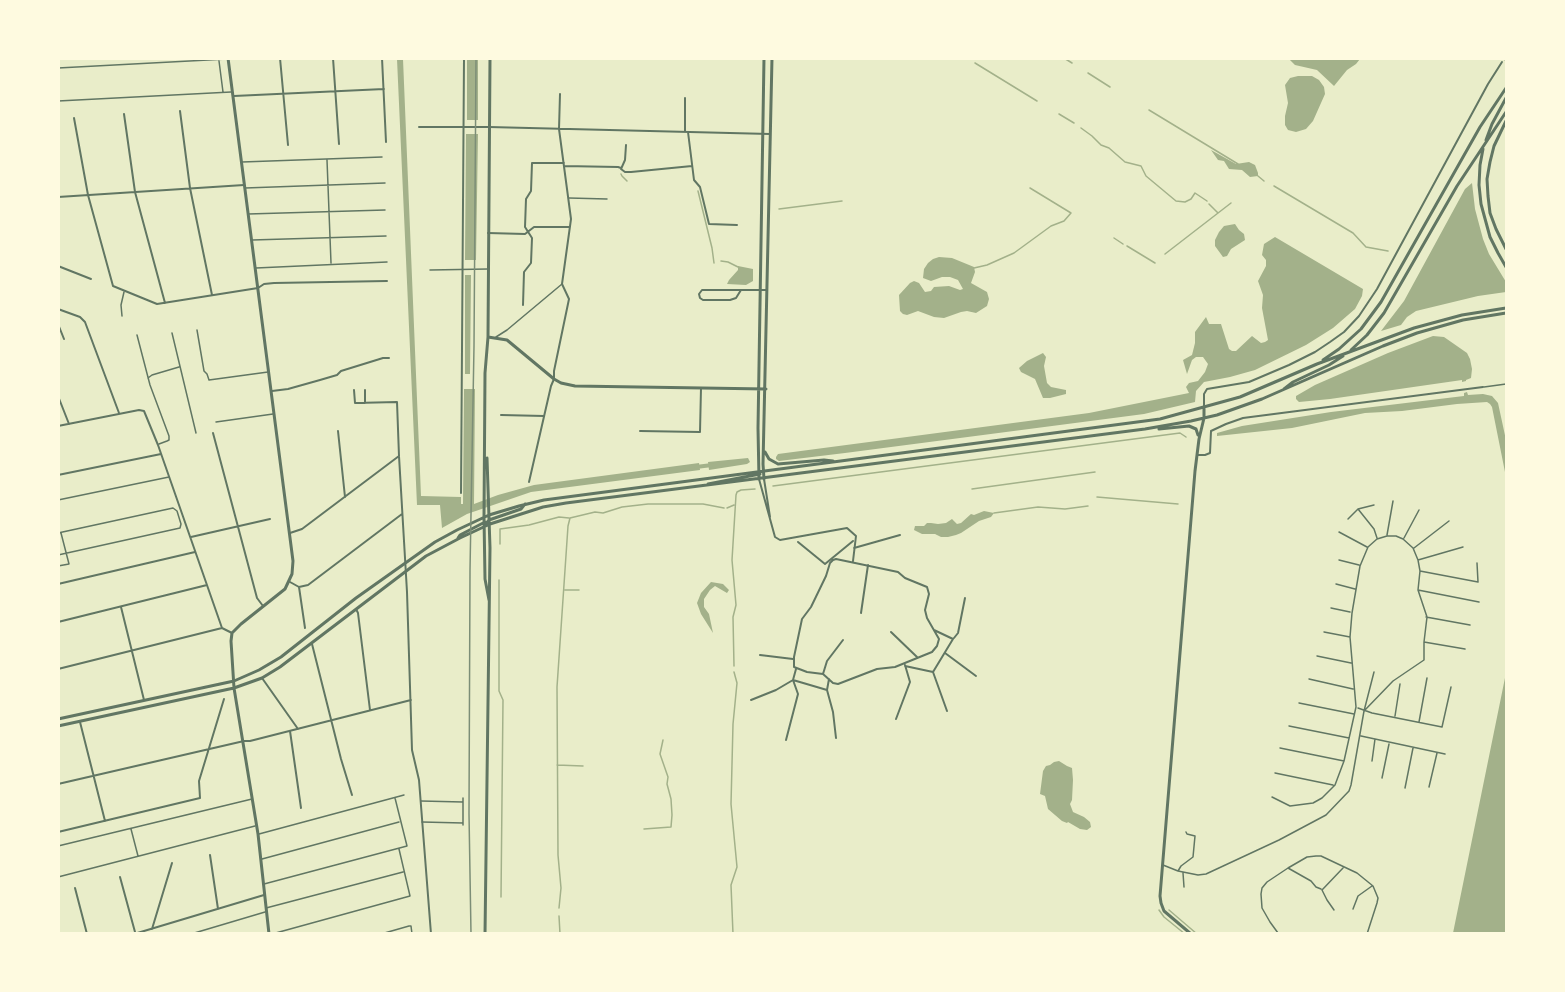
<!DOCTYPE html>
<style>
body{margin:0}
#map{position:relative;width:1565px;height:992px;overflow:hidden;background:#e9edc9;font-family:"Noto Sans",sans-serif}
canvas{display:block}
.frame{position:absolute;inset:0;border:60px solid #fefae0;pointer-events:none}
</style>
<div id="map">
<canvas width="1565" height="992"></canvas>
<div class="frame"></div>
</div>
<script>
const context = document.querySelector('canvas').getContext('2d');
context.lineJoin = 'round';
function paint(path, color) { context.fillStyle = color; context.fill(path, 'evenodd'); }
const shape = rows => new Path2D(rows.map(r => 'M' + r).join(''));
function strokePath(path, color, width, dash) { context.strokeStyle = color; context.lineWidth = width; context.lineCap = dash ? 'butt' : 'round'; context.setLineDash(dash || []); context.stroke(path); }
paint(shape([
 [397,59,403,59,421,496,461,497,461,504,463,504,464,389,475,389,474,504,498,495,534,485,699,463,700,470,531,492,467,514,442,528,440,505,417,505],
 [467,59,478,59,478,120,467,120],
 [1289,59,1360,59,1356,64,1347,70,1334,86,1317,70,1295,65],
 [1298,76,1312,76,1319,80,1324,87,1325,94,1313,121,1306,129,1296,132,1288,130,1285,125,1285,116,1288,103,1285,85,1290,78],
 [466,134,478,134,476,260,465,260],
 [1211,150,1236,164,1249,162,1255,165,1258,173,1258,176,1250,177,1242,170,1229,169,1224,161,1218,160],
 [1472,183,1475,209,1483,239,1489,254,1506,282,1506,292,1478,296,1416,311,1407,317,1401,325,1381,331,1404,301,1465,189],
 [1235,224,1239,230,1244,234,1245,240,1231,249,1227,256,1223,257,1215,246,1215,240,1219,232,1224,226],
 [1275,237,1363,289,1362,296,1355,309,1333,328,1306,345,1255,370,1230,377,1204,382,1196,391,1195,402,1144,414,845,453,779,461,776,459,776,457,778,454,1089,413,1189,393,1186,387,1189,383,1198,381,1205,372,1208,364,1203,357,1196,357,1192,360,1187,374,1183,360,1192,355,1195,343,1195,332,1206,317,1209,324,1221,324,1229,349,1232,351,1236,351,1252,336,1261,343,1265,342,1268,340,1262,308,1263,295,1258,281,1266,266,1266,260,1262,255,1264,244],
 [939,257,952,258,974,267,975,272,971,283,987,292,989,299,987,306,976,313,967,311,961,312,944,318,934,317,918,311,907,315,903,314,900,311,899,295,910,283,914,281,919,283,925,292,931,291,934,287,949,286,960,290,963,289,958,280,950,277,942,277,931,281,923,278,924,269,928,263,933,259],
 [738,266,753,269,753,281,746,285,727,284,729,280,738,270],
 [465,275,471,275,470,374,465,374],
 [1433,336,1444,337,1467,353,1470,359,1472,369,1471,378,1466,380,1466,381,1462,382,1462,380,1330,399,1299,402,1296,399,1296,396,1315,385,1388,353],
 [1043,353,1046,357,1044,366,1047,383,1051,387,1066,390,1066,394,1050,398,1043,398,1035,379,1021,372,1019,368,1027,361],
 [1467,392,1468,395,1483,394,1492,396,1498,403,1506,440,1506,477,1492,407,1490,404,1487,402,1457,404,1402,411,1365,413,1292,428,1217,436,1217,433,1242,426,1331,412,1464,396,1464,393],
 [748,458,750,462,747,464,709,470,708,462],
 [984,511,994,513,991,517,979,521,961,533,956,535,948,537,941,537,935,534,922,534,914,530,915,526,924,526,927,523,931,523,938,524,946,523,952,519,957,524,961,523,971,514,974,515],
 [711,582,723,584,729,590,727,593,715,586,710,590,704,599,704,607,709,614,713,633,701,614,697,603,701,593],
 [1506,673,1506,933,1453,933],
 [1059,761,1067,766,1072,768,1073,780,1072,800,1070,804,1073,812,1084,817,1090,822,1091,827,1087,830,1080,829,1068,822,1067,823,1062,821,1048,809,1045,796,1040,794,1043,771,1046,766,1050,765,1054,762]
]), '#a3b18a');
strokePath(shape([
 [1064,58,1072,63],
 [975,63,1037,101],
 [1088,73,1110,87],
 [1149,110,1238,164],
 [1059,114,1074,123],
 [1081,128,1092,136,1101,145,1109,148,1125,162,1141,166,1146,176,1176,201,1185,202,1191,199,1195,193,1207,201],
 [621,174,622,176,627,181],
 [1258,176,1264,181],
 [1274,186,1353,233,1366,247,1388,251],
 [698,191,712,248,714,263],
 [1209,204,1218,213],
 [779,209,842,201],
 [1114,238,1123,244],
 [1127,246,1155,263],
 [1165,254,1231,203],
 [721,261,728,262,738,267],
 [974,268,987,265,1014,253,1051,226,1064,221,1071,213,1030,188],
 [773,486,1180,433,1186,437],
 [972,489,1095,472],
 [1097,497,1178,504],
 [727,508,734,505],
 [994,513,1038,507,1065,509,1088,506],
 [500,544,500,529,529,525,559,517,569,518],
 [499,580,499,691,503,700,501,897],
 [565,590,579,590],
 [734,666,733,617,736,605,732,560,736,495,737,492,741,490,755,489],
 [557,765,583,766],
 [644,829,671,827,672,815,671,799,667,784,668,777,660,754,663,740],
 [559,908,561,888,558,855,557,687,568,526,570,518,595,512,603,513,622,507,648,504,703,504,724,508],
 [1159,910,1164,917,1185,934],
 [1169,910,1197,934],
 [559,916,560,934],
 [733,934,731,885,737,867,731,804,733,724,737,683,734,672]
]), '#a3b18a', 1.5);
strokePath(shape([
 [696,467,712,465]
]), '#a3b18a', 4);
strokePath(shape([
 [219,61,223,92],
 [58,68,227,59],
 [58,101,231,92],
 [327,160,331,263],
 [242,162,382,157],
 [245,188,385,183],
 [569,198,607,199],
 [248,214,385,210],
 [252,240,386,236],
 [256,268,387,262],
 [430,270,488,269],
 [122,316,121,305,124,292],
 [197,330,204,371,207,374,209,380,268,372],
 [172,333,196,433],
 [137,335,150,385,169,436,169,440,167,441,159,444],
 [148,378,152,375,179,367],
 [1484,387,1506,384],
 [216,422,273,414],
 [58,500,169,477],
 [1358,509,1374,529,1377,538],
 [1348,519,1358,509,1374,505],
 [1339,532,1367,547],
 [58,533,173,508,177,511,181,524,180,528,58,555],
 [1387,535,1393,501],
 [1404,538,1419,510],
 [1414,548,1449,521],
 [1339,560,1359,565],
 [1418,560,1463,547],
 [58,566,69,564,61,533],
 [1420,571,1478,582,1477,563],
 [1336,584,1355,589],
 [1418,590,1479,602],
 [1331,608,1350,612],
 [1426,617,1470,625],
 [1324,632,1350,637],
 [1424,642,1465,649],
 [1317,656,1351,663],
 [1309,679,1353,689],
 [1299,703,1354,714],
 [1358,708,1372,713,1442,727,1451,687],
 [1395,716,1400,684],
 [1419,722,1427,678],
 [1289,726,1349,738],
 [1361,736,1445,754],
 [1280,748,1344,761],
 [1372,761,1375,739],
 [1275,773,1333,785],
 [1382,778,1389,744],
 [1429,787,1437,753],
 [1405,788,1413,748],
 [1272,797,1290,806,1313,803,1322,798,1335,785,1344,761,1356,707,1350,637,1352,613,1360,566,1368,547,1377,539,1387,536,1396,536,1403,539,1413,548,1418,560,1420,571,1418,590,1427,617,1424,642,1424,660,1393,681,1364,711],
 [131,829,138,856],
 [259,834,404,795],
 [58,846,252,799],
 [262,859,399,822],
 [1163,865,1178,871,1198,875,1206,874,1279,840,1326,815,1349,791,1351,785,1364,711,1374,672],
 [1288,868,1311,881,1316,887,1321,889],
 [1178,871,1181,866,1193,857,1195,836,1187,834,1186,832],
 [1183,873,1184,887],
 [58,877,255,826],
 [264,884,407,846,395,798],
 [266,908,403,872],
 [1353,909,1358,896,1372,886],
 [1334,910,1327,900,1322,890,1343,868],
 [1278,933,1270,922,1262,908,1261,894,1262,888,1267,882,1288,868,1307,857,1316,856,1321,856,1357,873,1373,886,1378,898,1377,903,1367,934],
 [191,934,265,912],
 [272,934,410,896,399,849],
 [381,934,409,926,411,926,412,934]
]), '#617663', 1.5);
strokePath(shape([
 [496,337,507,330,562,284],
 [463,798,463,825],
 [421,801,463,802],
 [422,822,463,823]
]), '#617663', 1.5);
strokePath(shape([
 [280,58,288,145],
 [333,58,339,144],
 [382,58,386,142],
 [234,96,384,89],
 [180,111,190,188,212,295],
 [124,114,135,192,165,303],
 [74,118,88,195,113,286,157,304,258,288,264,284,274,283,387,281],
 [419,127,489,127,770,134],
 [685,132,685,98],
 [688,132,694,180,700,187,709,224,737,225],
 [626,145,625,160,621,169,625,172,631,172,692,166],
 [564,166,618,167,621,168],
 [58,197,244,185],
 [488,233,525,234,534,227,569,227],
 [58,266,91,279],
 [741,290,736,298,730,300,703,300,700,298,699,294,702,290,767,290],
 [523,305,524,272,531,263,532,238,525,227,526,199,531,191,532,163,564,163],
 [58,309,80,317,85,322,119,413],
 [58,324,64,339],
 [354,390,355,403,397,402,399,456,407,592,412,750,419,780,431,934],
 [365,390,365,403],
 [272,391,288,389,320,380,337,375,341,371,383,358,389,358],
 [58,396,69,424],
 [1204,408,1204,394,1207,389,1249,382,1289,365,1315,352,1330,342,1344,332,1359,316,1377,289,1488,84,1502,62],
 [501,415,544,416],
 [58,426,139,410,144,411,158,445,222,628,232,633],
 [338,431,345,497],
 [640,431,700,432,701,388],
 [213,433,257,598,263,606],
 [1197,455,1205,455,1210,453,1211,431,1226,424,1243,418,1483,387],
 [58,475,161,454],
 [759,479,775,537,780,540,847,528,856,536,853,561],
 [764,479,770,517],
 [529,482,551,386,554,379,554,371,569,299,562,284,571,219,559,129,560,94],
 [461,493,464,58],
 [290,533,302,529,399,456],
 [191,537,270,519],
 [798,542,825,564,853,541],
 [854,548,900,535],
 [836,559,898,572,905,578,927,587,929,594,925,610,927,618,939,639,937,646,932,652,895,667,877,669,838,684,833,683,823,674,807,672,794,667,794,657,802,619,811,607,826,576,830,563,833,560,836,559],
 [290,582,299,587,308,585,402,514],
 [58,584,195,552],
 [299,587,305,628],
 [121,607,144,700],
 [356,609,358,613,370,710],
 [861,613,868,565],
 [58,622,207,585],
 [891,632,917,657],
 [954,638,958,633,965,598],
 [312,644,341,759,352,795],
 [945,653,976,676],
 [760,655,793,659],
 [905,666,933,672,947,711],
 [58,669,222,628],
 [933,672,953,639,934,630],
 [823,674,827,661,843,640],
 [262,678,298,729],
 [829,679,827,690,833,712,836,738],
 [793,680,827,690],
 [751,700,776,690,793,680,796,669],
 [896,719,910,682,905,665],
 [80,722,105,821],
 [290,731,301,808],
 [786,740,798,694,793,680],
 [58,784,244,741,250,741,411,700],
 [58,832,200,798,199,781,224,699],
 [210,855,218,909],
 [120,877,135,932],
 [75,888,87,934],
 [152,929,172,863],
 [134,934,264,895]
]), '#617663', 2);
strokePath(shape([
 [228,58,293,561,292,574,285,589,241,624,232,633,231,641,234,688,258,834,269,934],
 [1506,121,1494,146,1490,162,1487,179,1488,196,1490,213,1496,229,1506,249],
 [1486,140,1492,124,1506,98],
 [1483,149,1480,165,1479,185,1481,204,1490,237,1498,253,1506,267],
 [488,337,507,340,554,379,561,383,575,386,766,389],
 [1351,350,1367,335,1384,313,1457,186,1506,112],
 [1323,360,1339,349,1361,329,1381,302,1480,127,1506,88],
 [1284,389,1293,382,1329,365,1343,356],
 [1159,429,1189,426,1196,429,1198,435],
 [765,452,769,459,778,464,824,460,833,461],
 [759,479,758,428,764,58],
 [764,479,763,464,772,58],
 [708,484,760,474],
 [485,525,489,520,521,509,525,504],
 [458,538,460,535,485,522],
 [489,600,485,579,484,517,485,373,488,337,490,58],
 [58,719,234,681,259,670,281,657,356,598,435,542,457,530,489,515,519,506,544,500,1160,419,1240,397,1317,364,1414,328,1462,315,1506,308],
 [58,726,234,688,262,678,280,667,426,556,460,538,490,524,543,507,566,503,1145,429,1191,421,1217,415,1262,399,1383,346,1417,333,1463,320,1506,313],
 [485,934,490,548,487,458],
 [1191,934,1164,911,1161,903,1160,896,1195,471,1199,439,1204,418,1204,408]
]), '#617663', 3);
strokePath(shape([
 [1504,58,1506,61],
 [471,934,469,814,470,570,474,346,476,58]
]), '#7c8e77', 1.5);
</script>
